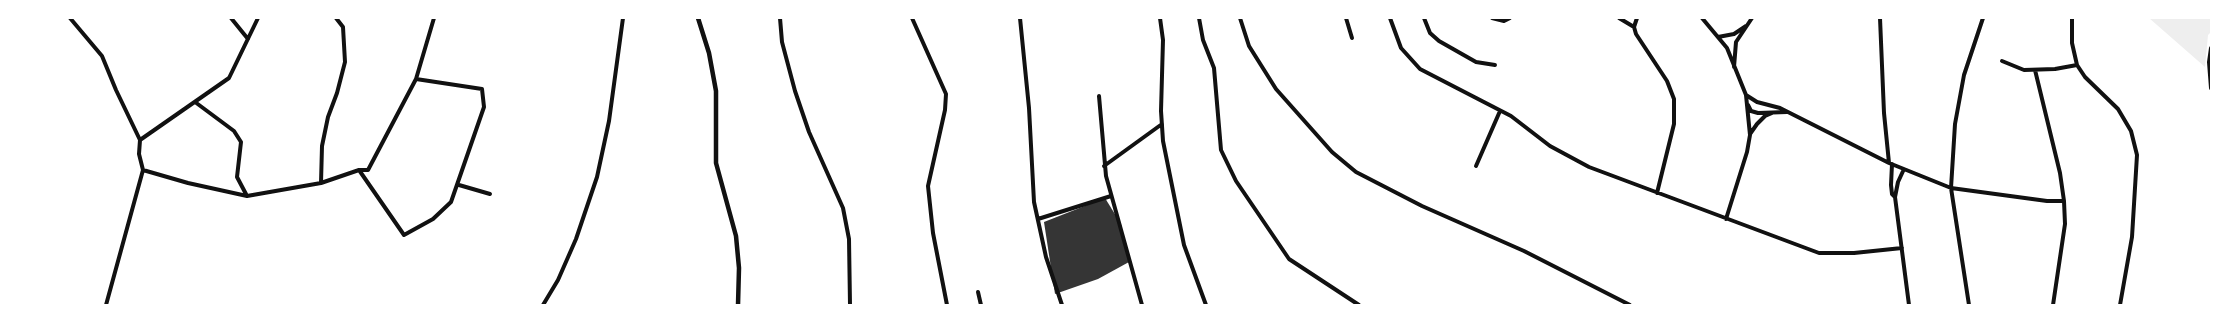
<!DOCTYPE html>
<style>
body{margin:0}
#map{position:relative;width:2229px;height:323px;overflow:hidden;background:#fff;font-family:"PT Sans",sans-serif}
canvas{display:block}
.frame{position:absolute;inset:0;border:19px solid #fff;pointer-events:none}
</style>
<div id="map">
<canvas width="2229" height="323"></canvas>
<div class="frame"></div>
</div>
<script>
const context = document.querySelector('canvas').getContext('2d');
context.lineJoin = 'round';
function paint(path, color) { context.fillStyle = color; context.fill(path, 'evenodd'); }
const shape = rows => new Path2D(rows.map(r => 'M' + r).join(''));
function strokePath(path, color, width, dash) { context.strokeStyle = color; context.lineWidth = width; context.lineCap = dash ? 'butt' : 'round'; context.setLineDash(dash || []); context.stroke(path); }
paint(shape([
 [2149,18,2211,18,2211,32,2208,35,2205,67]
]), '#eee');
paint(shape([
 [1105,198,1121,224,1129,262,1098,279,1055,294,1044,222]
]), '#353535');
strokePath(shape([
 [70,18,102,56,116,90,140,140,139,154,143,170,106,305],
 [231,18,248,39],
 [780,18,782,42,795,91,809,132,843,208,849,239,850,305],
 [912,18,946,94,945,110,928,186,933,233,947,305],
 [1020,18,1029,108,1034,202,1046,257,1062,305],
 [1160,18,1163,40,1161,111,1163,141,1184,245,1206,305],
 [1199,18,1203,40,1214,68,1221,150,1236,181,1289,259,1359,305],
 [1240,18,1249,46,1276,89,1332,152,1356,172,1422,206,1524,251,1630,305],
 [1346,18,1352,38],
 [1390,18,1401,48,1420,69,1511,116,1550,146,1589,167,1819,253,1854,253,1902,248],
 [1424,18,1430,33,1439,41,1476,62,1495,65],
 [1492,18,1504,21,1510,18],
 [1619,18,1634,27],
 [1637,18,1634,27,1636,34,1667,81,1674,99,1674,124,1657,193],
 [1702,18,1727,48,1746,95,1750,135,1747,152,1726,219],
 [1880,18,1884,113,1889,163],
 [2072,18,2072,43,2077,65,2085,77,2118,109,2131,131,2137,155,2132,237,2120,305],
 [1718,37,1734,34,1746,26],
 [2211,48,2209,62,2211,88],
 [2002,61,2024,70,2055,69,2077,65],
 [1734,67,1736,42,1752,18],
 [2035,70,2060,173,2064,201,2065,224,2053,305],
 [1746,95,1757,102,1780,108,1889,163,1951,188,2047,201,2064,201],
 [1099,96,1106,176,1142,305],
 [195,102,234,131,241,142,237,177,247,196],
 [1748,105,1751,111,1758,113,1787,112],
 [1750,134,1757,124,1765,116,1772,113],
 [140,140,229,78,258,18],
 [1892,164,1891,185,1892,194,1895,197],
 [1104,166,1162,124],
 [1476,166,1500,111],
 [1904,169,1898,182,1895,197,1909,305],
 [143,170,188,183,247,196,321,183,359,170,368,170,416,79,434,18],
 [359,170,404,235,433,219,451,202,484,107,482,89,416,79],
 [321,183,322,146,328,117,337,93,345,62,343,27,336,18],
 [459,185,490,194],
 [1038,219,1111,196],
 [978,292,981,305],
 [543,305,558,280,576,239,597,177,609,121,623,18],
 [1969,305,1951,188,1955,124,1964,75,1983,18]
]), '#111', 4);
strokePath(shape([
 [698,18,709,53,716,91,716,163,736,236,739,268,738,305]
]), '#111', 4.5);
</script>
